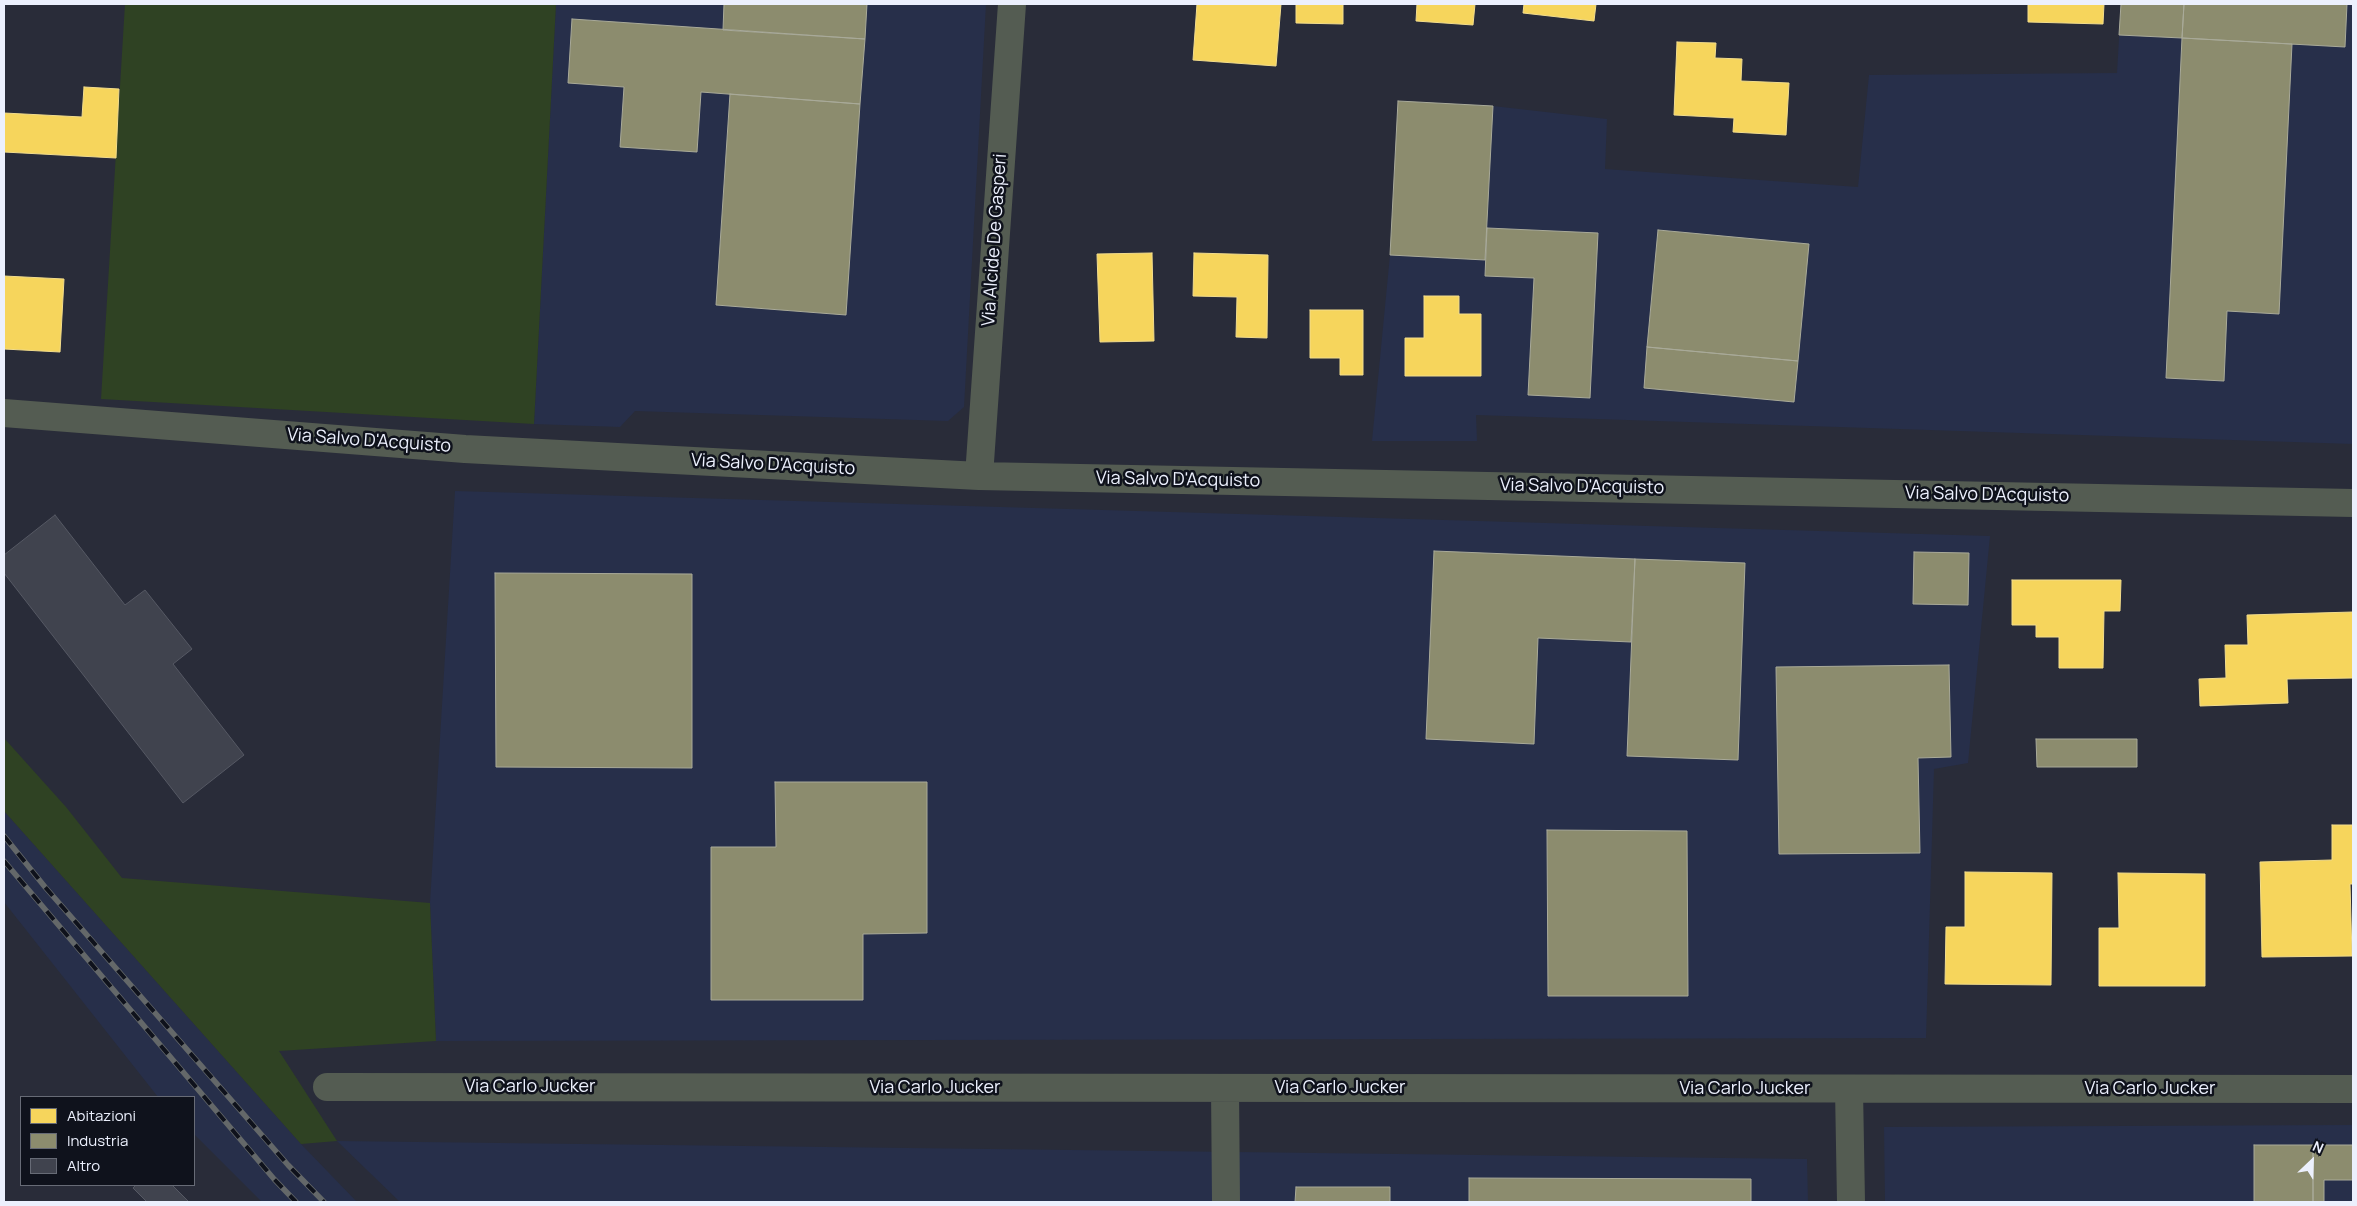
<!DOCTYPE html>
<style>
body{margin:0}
#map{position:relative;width:2357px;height:1206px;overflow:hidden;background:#292c39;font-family:Manrope,sans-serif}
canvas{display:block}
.frame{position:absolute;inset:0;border:5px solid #ecf0fd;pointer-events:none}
.legend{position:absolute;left:20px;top:1096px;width:175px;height:90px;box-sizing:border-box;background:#0f121c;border:1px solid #676b76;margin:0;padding:6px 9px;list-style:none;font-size:15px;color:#ecf0fd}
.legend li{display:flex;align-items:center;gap:10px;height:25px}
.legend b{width:25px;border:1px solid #676b76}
.north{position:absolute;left:2287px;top:1136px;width:50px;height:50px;-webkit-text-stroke:4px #0f121c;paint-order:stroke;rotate:24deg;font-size:14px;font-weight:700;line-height:20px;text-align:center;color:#ecf0fd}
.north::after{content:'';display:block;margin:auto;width:18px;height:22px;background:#ecf0fd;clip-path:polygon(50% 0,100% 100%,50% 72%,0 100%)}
</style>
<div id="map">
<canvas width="2357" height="1206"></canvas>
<div class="frame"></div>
<ul class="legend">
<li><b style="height:14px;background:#f6d55c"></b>Abitazioni</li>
<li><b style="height:14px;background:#8c8c6e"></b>Industria</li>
<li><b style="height:14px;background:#40434e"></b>Altro</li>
</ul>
<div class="north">N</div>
</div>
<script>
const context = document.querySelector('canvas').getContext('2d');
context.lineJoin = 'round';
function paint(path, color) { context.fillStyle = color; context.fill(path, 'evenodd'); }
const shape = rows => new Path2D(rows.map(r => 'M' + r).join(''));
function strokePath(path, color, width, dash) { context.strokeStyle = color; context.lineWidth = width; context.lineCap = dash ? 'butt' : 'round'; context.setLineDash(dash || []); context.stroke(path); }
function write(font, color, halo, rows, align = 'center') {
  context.font = font + ' Manrope,sans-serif'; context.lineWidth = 5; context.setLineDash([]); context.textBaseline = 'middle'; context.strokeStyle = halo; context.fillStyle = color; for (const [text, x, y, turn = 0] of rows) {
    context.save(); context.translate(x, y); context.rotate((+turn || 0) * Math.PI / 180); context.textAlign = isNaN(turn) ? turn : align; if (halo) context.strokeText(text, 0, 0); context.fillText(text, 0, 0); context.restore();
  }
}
paint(shape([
 [556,4,986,4,964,407,948,421,635,411,620,427,534,424],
 [2121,4,2353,4,2353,444,1476,415,1477,441,1372,441,1390,255,1398,101,1493,106,1607,119,1605,169,1858,187,1869,75,2117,73],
 [455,491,1990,536,1968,763,1934,769,1926,1038,436,1041,430,903],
 [4,811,301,1144,357,1202,262,1202,194,1134,194,1097,158,1097,4,902],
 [2353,1125,2353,1202,1885,1202,1884,1127],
 [337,1141,1807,1159,1808,1202,400,1202]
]), '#272f4a');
paint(shape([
 [125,4,556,4,534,424,101,399],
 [4,738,66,807,122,878,430,903,436,1041,279,1051,337,1141,301,1144,4,811]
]), '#2f4223');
const homes = shape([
 [1197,4,1281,4,1276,66,1193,60,1197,4],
 [1296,4,1343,4,1343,24,1296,23,1296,4],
 [1417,4,1475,4,1473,25,1416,21,1417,4],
 [1524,4,1596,4,1594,21,1523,13,1524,4],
 [2028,4,2104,4,2103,24,2028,22,2028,4],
 [1677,42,1716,43,1715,58,1742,59,1741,81,1789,83,1786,135,1733,132,1734,118,1674,115,1677,42],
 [84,87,119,89,116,158,4,152,4,113,82,117,84,87],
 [1152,253,1154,341,1100,342,1097,254,1152,253],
 [1194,253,1268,255,1267,338,1236,337,1237,297,1193,296,1194,253],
 [4,276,64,279,60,352,4,349,4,276],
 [1424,296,1459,296,1459,314,1481,314,1481,376,1405,376,1405,338,1424,338,1424,296],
 [1310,310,1363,310,1363,375,1340,375,1340,358,1310,358,1310,310],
 [2012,580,2121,580,2120,611,2104,611,2103,668,2059,668,2059,637,2036,637,2036,625,2012,625,2012,580],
 [2353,612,2353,678,2287,679,2288,703,2200,706,2199,679,2226,678,2225,645,2248,645,2247,615,2353,612],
 [2332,825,2353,825,2353,884,2350,884,2352,956,2262,957,2260,862,2332,860,2332,825],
 [1965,872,2052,873,2051,985,1945,984,1946,927,1965,927,1965,872],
 [2118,873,2205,874,2205,986,2099,986,2099,928,2119,928,2118,873]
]);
paint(homes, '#f6d55c');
strokePath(homes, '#f3dd8c', 1);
const industry = shape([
 [724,4,867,4,865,39,723,30,724,4],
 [2121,4,2184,4,2182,38,2119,35,2121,4],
 [2184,4,2347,4,2345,47,2182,38,2184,4],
 [572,19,865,39,860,104,701,92,697,152,620,147,624,87,568,83,572,19],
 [2182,38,2292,44,2279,314,2227,311,2224,381,2166,378,2182,38],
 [730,94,860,104,846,315,716,305,730,94],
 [1398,101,1493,106,1485,260,1390,255,1398,101],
 [1487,228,1598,233,1590,398,1528,395,1534,278,1485,276,1487,228],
 [1658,230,1809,244,1798,361,1647,347,1658,230],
 [1647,347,1798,361,1794,402,1644,388,1647,347],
 [1434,551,1635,559,1631,642,1538,638,1534,744,1426,739,1434,551],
 [1914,552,1969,553,1968,605,1913,604,1914,552],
 [1635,559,1745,563,1738,760,1627,756,1635,559],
 [495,573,692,574,692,768,496,767,495,573],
 [1949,665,1951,757,1918,758,1920,853,1779,854,1776,667,1949,665],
 [2036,739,2137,739,2137,767,2037,767,2036,739],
 [775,782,927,782,927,933,863,934,863,1000,711,1000,711,847,776,847,775,782],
 [1547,830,1687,831,1688,996,1548,996,1547,830],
 [2254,1145,2313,1145,2313,1202,2254,1202,2254,1145],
 [2313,1145,2353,1145,2353,1180,2324,1180,2324,1202,2313,1202,2313,1145],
 [1469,1178,1751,1179,1751,1202,1469,1202,1469,1178],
 [1296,1187,1390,1187,1390,1202,1295,1202,1296,1187]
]);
paint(industry, '#8c8c6e');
strokePath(industry, '#a9aa99', 1);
const building = shape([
 [55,515,125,605,145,590,192,649,173,664,244,755,183,803,4,573,4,555,55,515],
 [136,1185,172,1185,189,1202,147,1202,133,1188,136,1185]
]);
paint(building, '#40434e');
strokePath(building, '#565964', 1);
strokePath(shape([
 [4,413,465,449,979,476,2353,503],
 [979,476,1012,4],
 [327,1087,2353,1089],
 [1225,1088,1226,1202],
 [1849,1089,1851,1202]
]), '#545c52', 28);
const rail = shape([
 [4,836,45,887,288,1165,324,1202],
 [4,861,274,1179,296,1202]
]);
strokePath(rail, '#646869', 5.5);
strokePath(rail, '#0f121c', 4, [11]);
write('18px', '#ecf0fd', '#0f121c', [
 ["Via Alcide De Gasperi",995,240,-86],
 ["Via Salvo D'Acquisto",369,441,4],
 ["Via Salvo D'Acquisto",773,465,3],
 ["Via Salvo D'Acquisto",1178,480,1],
 ["Via Salvo D'Acquisto",1582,487,1],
 ["Via Salvo D'Acquisto",1987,495,1],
 ["Via Carlo Jucker",530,1087],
 ["Via Carlo Jucker",935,1088],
 ["Via Carlo Jucker",1340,1088],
 ["Via Carlo Jucker",1745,1089],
 ["Via Carlo Jucker",2150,1089]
]);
</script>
